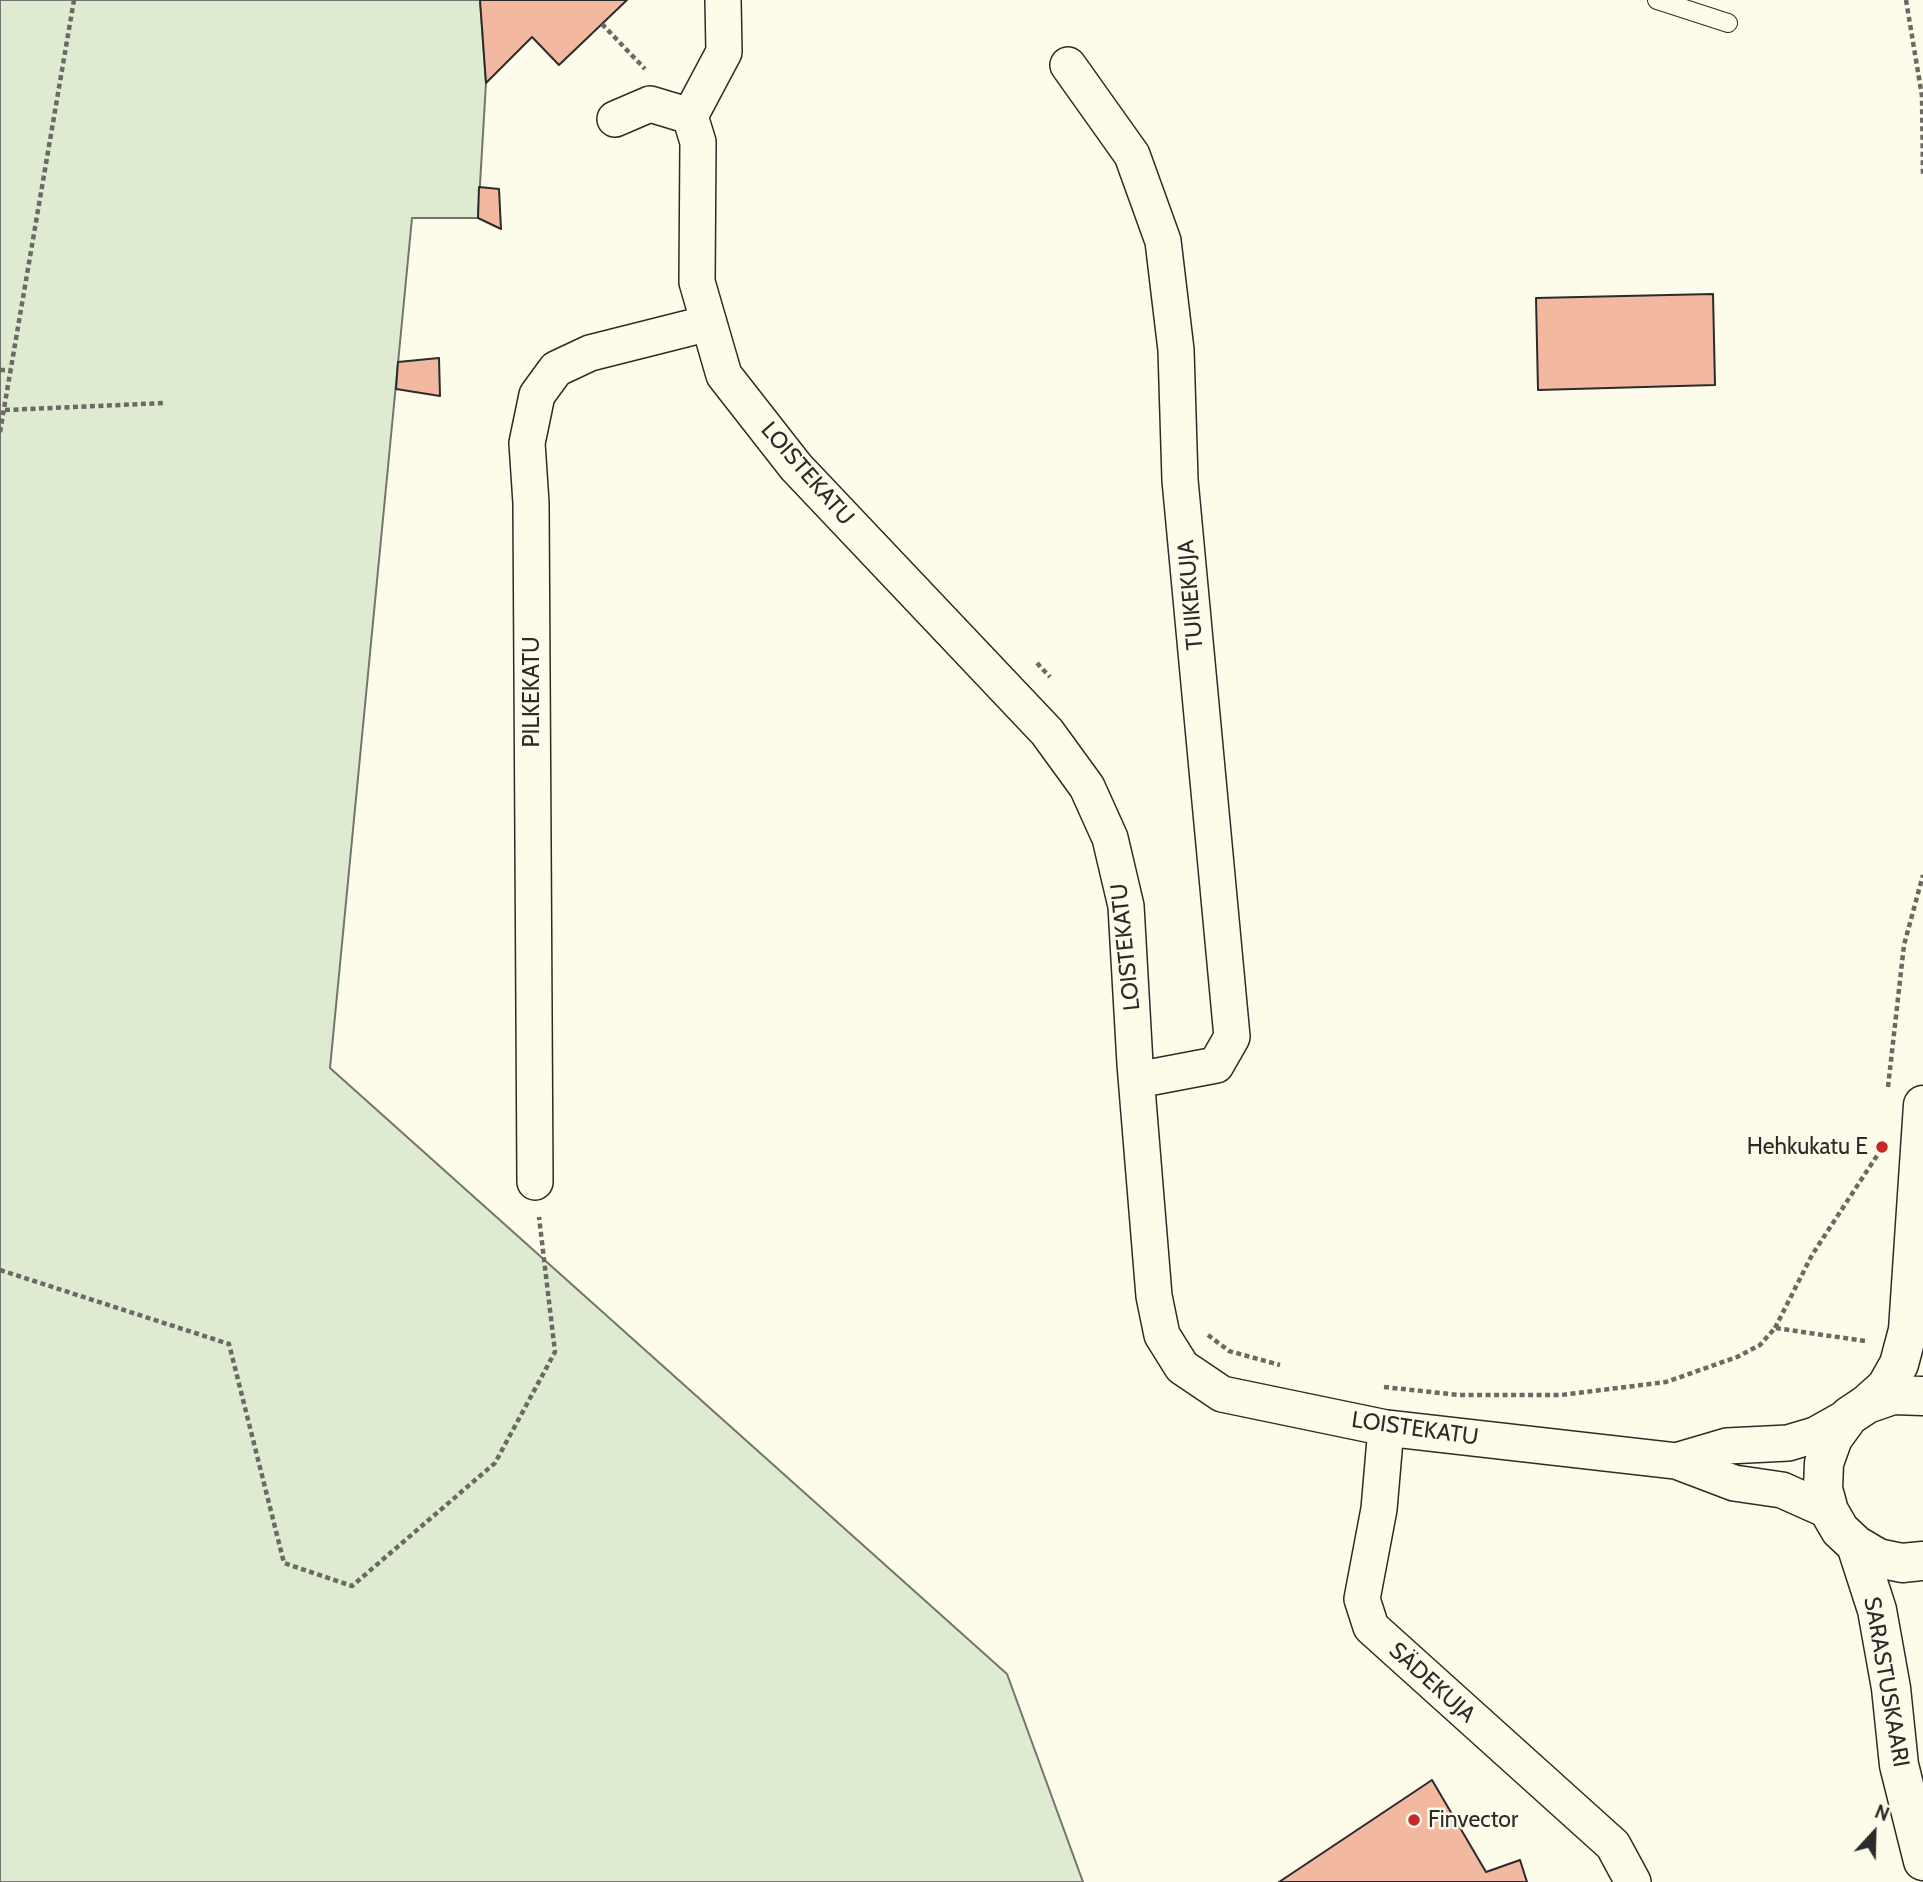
<!DOCTYPE html>
<meta charset="utf-8">
<style>
body{margin:0}
#map{position:relative;width:1923px;height:1882px;overflow:hidden;background:#fdfbea;font-family:Cabin,sans-serif}
canvas{display:block}
.north{position:absolute;left:1839px;top:1798px;width:70px;height:70px;-webkit-text-stroke:5px #fdfbea;paint-order:stroke;rotate:22deg;font-size:19px;font-weight:700;line-height:28px;text-align:center;color:#2b2b2b}
.north::after{content:'';display:block;margin:auto;width:24px;height:32px;background:#2b2b2b;clip-path:polygon(50% 0,100% 100%,50% 72%,0 100%)}
</style>
<div id="map">
<canvas width="1923" height="1882"></canvas>
<div class="north">N</div>
</div>
<script>
const context = document.querySelector('canvas').getContext('2d');
context.lineJoin = 'round';
function paint(path, color) { context.fillStyle = color; context.fill(path, 'evenodd'); }
const shape = rows => new Path2D(rows.map(r => 'M' + r).join(''));
function strokePath(path, color, width, dash) { context.strokeStyle = color; context.lineWidth = width; context.lineCap = dash ? 'butt' : 'round'; context.setLineDash(dash || []); context.stroke(path); }
function write(font, color, halo, rows, align = 'center') {
  context.font = font + ' Cabin,sans-serif'; context.lineWidth = 5; context.setLineDash([]); context.textBaseline = 'middle'; context.strokeStyle = halo; context.fillStyle = color; for (const [text, x, y, turn = 0] of rows) {
    context.save(); context.translate(x, y); context.rotate((+turn || 0) * Math.PI / 180); context.textAlign = isNaN(turn) ? turn : align; if (halo) context.strokeText(text, 0, 0); context.fillText(text, 0, 0); context.restore();
  }
}
const green = shape([
 [0,0,480,0,486,83,478,218,412,218,330,1068,1007,1674,1083,1882,0,1882,0,0]
]);
paint(green, '#deebd1');
strokePath(green, '#74746e', 2);
const building = shape([
 [480,0,627,0,559,65,532,37,486,83,480,0],
 [479,187,499,189,501,229,478,218,479,187],
 [1713,294,1715,385,1538,390,1536,298,1713,294],
 [439,358,440,396,396,389,398,362,439,358],
 [1432,1780,1486,1872,1520,1860,1527,1882,1279,1882,1432,1780]
]);
paint(building, '#f2b8a0');
strokePath(building, '#2b2b2b', 2);
const service = shape([
 [1657,0,1728,23]
]);
const minor = shape([
 [1068,65,1132,155,1163,241,1176,350,1180,480,1232,1037,1216,1065,1137,1080],
 [690,116,724,52,723,0],
 [615,119,650,104,690,116,698,142,697,282,724,375,796,467,1047,732,1087,787,1110,838,1126,906,1135,1064,1154,1296,1162,1335,1182,1367,1222,1394,1386,1428,1676,1461,1734,1483,1782,1490,1829,1511],
 [535,1182,531,503,527,443,537,395,556,369,590,353,709,323],
 [1386,1428,1379,1509,1362,1599,1371,1627,1613,1845,1633,1882],
 [1676,1461,1727,1446,1788,1443,1815,1435,1849,1416]
]);
const tertiary = shape([
 [1923,1396,1893,1395,1867,1404,1849,1416,1833,1438,1824,1463,1823,1489,1829,1511,1840,1530,1856,1545,1878,1558,1902,1563,1923,1561],
 [1867,1404,1886,1387,1899,1364,1908,1330,1923,1105],
 [1856,1545,1877,1610,1891,1688,1899,1765,1923,1861]
]);
strokePath(service, '#2b2b2b', 20);
strokePath(minor, '#2b2b2b', 38);
strokePath(tertiary, '#2b2b2b', 41);
strokePath(shape([
 [1906,0,1922,96,1923,175],
 [602,24,645,69],
 [0,370,11,370],
 [5,410,165,403],
 [0,432,74,0],
 [1037,663,1050,677],
 [1888,1087,1904,945,1923,875],
 [0,1270,229,1344,284,1563,352,1586,495,1463,555,1352,539,1217],
 [1775,1328,1812,1255,1880,1151],
 [1208,1335,1229,1351,1280,1365],
 [1384,1387,1459,1395,1561,1395,1666,1382,1737,1357,1760,1345,1775,1328,1865,1341]
]), '#6a6964', 4.5, [5, 3.5]);
strokePath(service, '#fdfbea', 18);
strokePath(minor, '#fdfbea', 35);
strokePath(tertiary, '#fdfbea', 38);
for (const [x, y, r, color] of [
 [1882,1147,7,"#c62828"],
 [1414,1820,7,"#c62828"]
]) { const dot = new Path2D(); dot.arc(x, y, r, 0, 2 * Math.PI); context.fillStyle = color; context.fill(dot); strokePath(dot, '#fdfbea', 2.5); }
write('23px', '#2b2b2b', '#fdfbea', [
 ["LOISTEKATU",807,474,49],
 ["TUIKEKUJA",1191,595,-95],
 ["PILKEKATU",532,692,-90],
 ["LOISTEKATU",1126,947,-96],
 ["LOISTEKATU",1415,1429,8],
 ["SARASTUSKAARI",1886,1682,80],
 ["SÄDEKUJA",1432,1683,42]
]);
write('23px', '#2b2b2b', '#fdfbea', [
 ["Hehkukatu E",1868,1147],
 ["Finvector",1428,1820,"left"]
], 'right');
</script>
